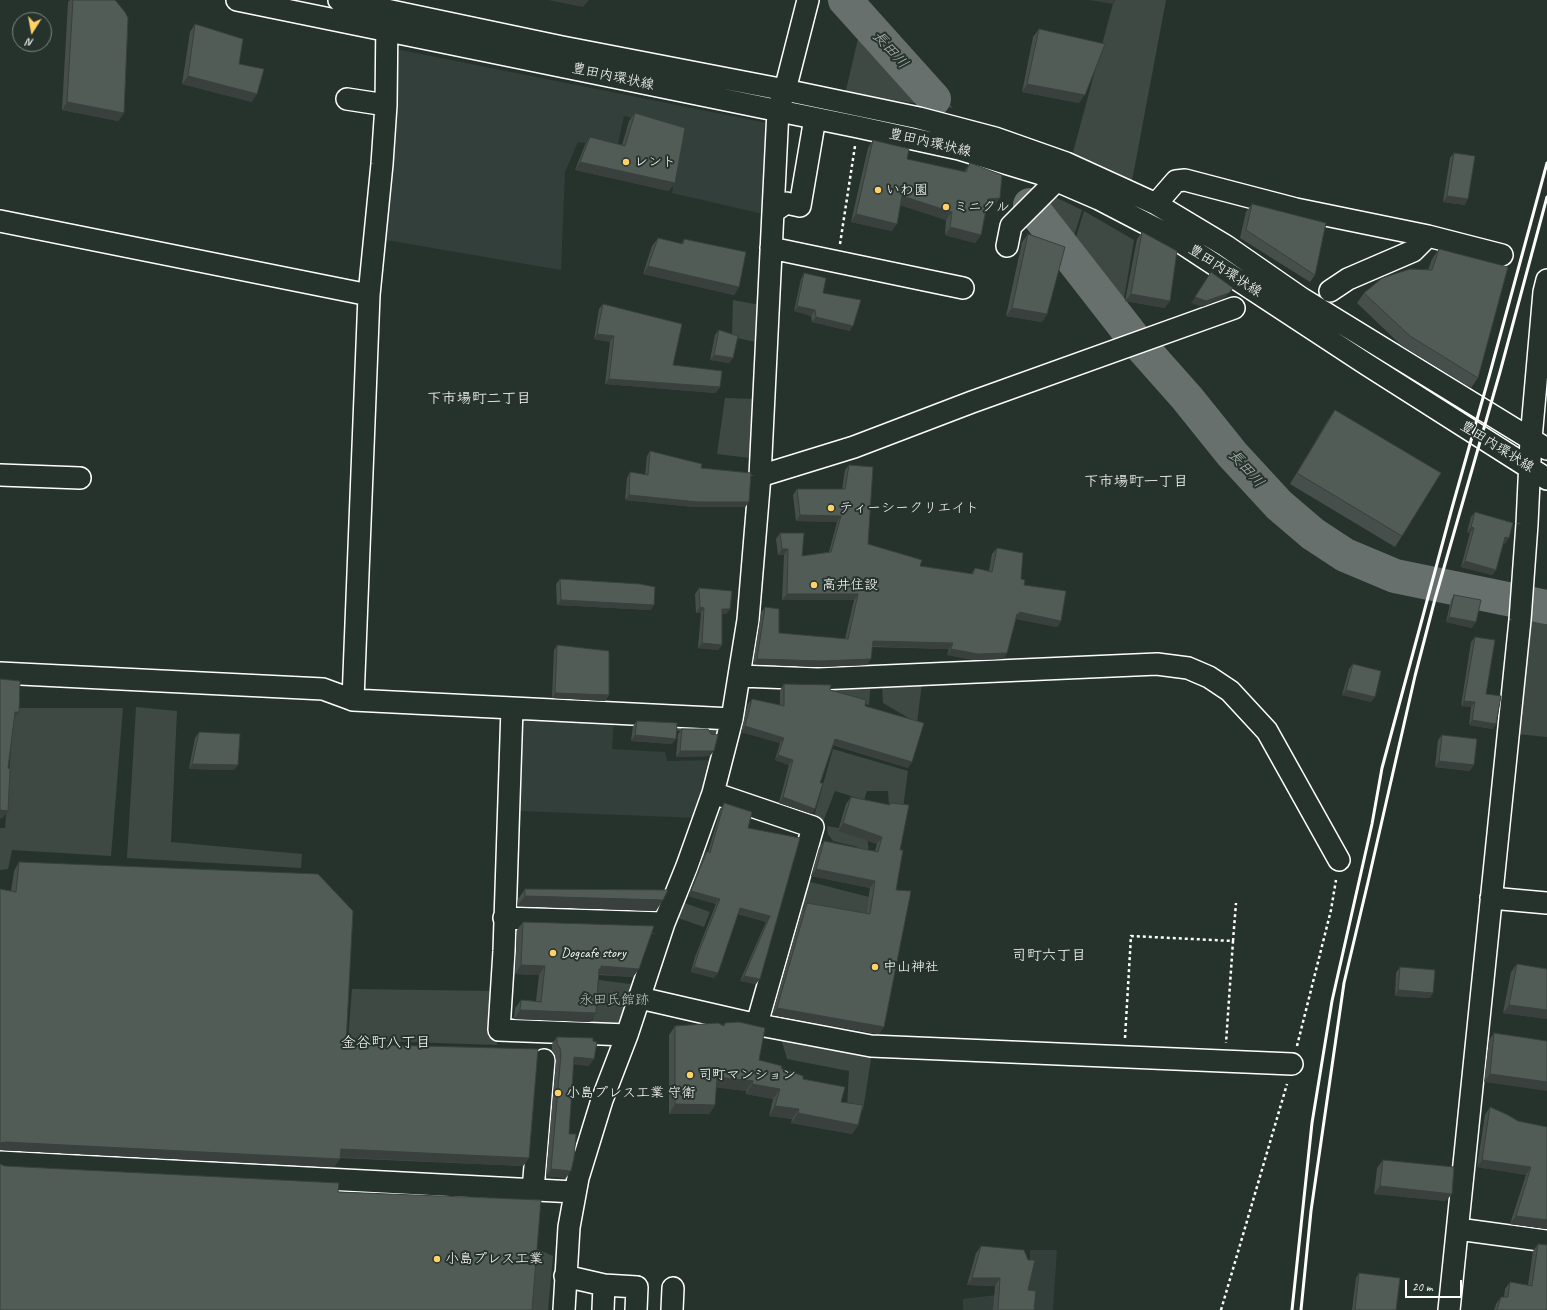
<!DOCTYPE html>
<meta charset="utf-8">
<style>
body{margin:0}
#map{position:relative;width:1547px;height:1310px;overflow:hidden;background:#26332d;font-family:Caveat,sans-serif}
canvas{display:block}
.north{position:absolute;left:12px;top:12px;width:40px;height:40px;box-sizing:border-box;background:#26332d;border:1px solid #7d8581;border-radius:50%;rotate:191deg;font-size:11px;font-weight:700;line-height:16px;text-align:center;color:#fff}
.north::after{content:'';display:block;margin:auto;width:14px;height:18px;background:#ffd166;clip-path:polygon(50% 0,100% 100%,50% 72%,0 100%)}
.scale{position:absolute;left:1405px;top:1280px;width:57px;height:18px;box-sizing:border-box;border:2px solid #fff;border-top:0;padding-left:5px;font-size:12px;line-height:14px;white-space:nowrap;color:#fff;-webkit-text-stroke:3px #26332d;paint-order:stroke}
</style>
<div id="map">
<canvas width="1547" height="1310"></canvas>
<div class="north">N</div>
<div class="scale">20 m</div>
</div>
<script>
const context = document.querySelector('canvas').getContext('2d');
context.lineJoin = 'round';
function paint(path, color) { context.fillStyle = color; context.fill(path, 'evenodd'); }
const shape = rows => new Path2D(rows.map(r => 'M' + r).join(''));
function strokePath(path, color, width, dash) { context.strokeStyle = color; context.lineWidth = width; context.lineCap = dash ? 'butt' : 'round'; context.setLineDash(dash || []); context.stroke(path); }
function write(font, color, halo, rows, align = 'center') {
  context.font = font + ' Caveat,"Klee One",sans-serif'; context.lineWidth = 4; context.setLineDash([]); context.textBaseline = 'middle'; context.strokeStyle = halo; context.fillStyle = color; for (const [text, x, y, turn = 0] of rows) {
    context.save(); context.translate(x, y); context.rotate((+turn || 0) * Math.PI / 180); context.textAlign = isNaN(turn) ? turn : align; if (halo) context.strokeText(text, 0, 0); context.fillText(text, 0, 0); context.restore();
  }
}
paint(shape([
 [391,48,772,124,763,214,672,193,682,130,624,116,617,149,578,142,565,172,561,270,380,239],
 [522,717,614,720,612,749,665,752,667,761,714,760,699,818,518,811],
 [1030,1250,1057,1250,1053,1310,963,1310,963,1299,1029,1291]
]), '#333f3a');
paint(shape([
 [827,0,855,0,953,108,845,94,858,39],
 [1114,0,1166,0,1132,181,1072,156],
 [1049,194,1082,210,1071,246,1039,206],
 [1084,211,1134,240,1123,304,1072,250],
 [733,300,760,305,756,342,732,337],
 [725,398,757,399,750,458,717,454],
 [1532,614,1547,619,1547,737,1517,734],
 [871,682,869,705,819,692,819,683],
 [882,683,922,683,917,723,883,703],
 [136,707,177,711,171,842,302,854,301,868,127,858],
 [14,708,123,708,111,856,12,850,8,869,0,870,0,828,5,828],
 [678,723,726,725,722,738,710,736,706,731,677,731],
 [833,749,908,771,903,808,889,806,888,791,867,791,864,800,835,791,821,827,813,820],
 [827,826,867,833,869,856,858,854,858,847,833,841,828,834],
 [799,879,869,897,865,918,791,904],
 [682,902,710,912,704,927,678,918],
 [599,980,638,985,621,1031,591,1030],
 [352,989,495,991,497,1045,348,1040],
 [781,1038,872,1053,863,1110,847,1107,849,1071,787,1059],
 [537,1249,553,1256,548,1310,531,1310]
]), '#3e4944');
strokePath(shape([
 [845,0,934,99],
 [1030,205,1132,336,1187,398,1232,454,1279,505,1313,534,1345,555,1395,576,1547,607]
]), '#67706c', 34);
const minor = shape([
 [237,0,858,127,959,149,1041,174,1099,199,1174,238,1366,364,1547,479],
 [339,0,562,47,785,90,919,118,995,138,1066,163,1156,204,1226,246,1301,298,1547,449],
 [347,99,386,105],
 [1156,204,1176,181,1185,180,1296,209,1428,236,1502,255],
 [773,212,786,203,800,206,815,118],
 [0,221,369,295],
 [1007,246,1011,226,1056,181],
 [771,248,963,288],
 [1330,291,1348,279,1413,251,1428,236],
 [0,475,80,478],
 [760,476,854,447,972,402,1234,308],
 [0,673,323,689,353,700,732,719],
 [740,676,818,679,1157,664,1188,668,1209,677,1230,691,1267,731,1339,860],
 [353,700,369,295,382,164,386,105,387,17],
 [512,708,504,951,499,1030,627,1035],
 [713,793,813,827,757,1024],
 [1491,898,1547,903],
 [504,918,664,923],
 [640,998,749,1023,871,1046,1292,1064],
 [0,1162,575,1192],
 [533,1190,544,1060],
 [1458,1229,1547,1241],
 [565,1276,604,1285,603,1310],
 [604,1285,637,1287,636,1310],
 [564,1310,569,1227,578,1178,602,1100,627,1035,664,923,687,866,713,793,732,719,748,620,760,476,778,110,785,90,808,0],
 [672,1310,673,1288],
 [1449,1310,1520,620,1527,524,1531,439,1544,292,1547,280]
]);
strokePath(minor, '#fff', 24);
strokePath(shape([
 [840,244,855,146],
 [1233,941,1236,903],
 [1125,1038,1131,936,1233,941,1226,1043],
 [1297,1046,1331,910,1336,880],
 [1221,1310,1287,1084]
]), '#fff', 2.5, [3, 3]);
strokePath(minor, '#26332d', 21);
strokePath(shape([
 [1292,1310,1312,1123,1332,1001,1372,824,1382,768,1452,508,1490,373,1547,163],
 [1301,1310,1311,1211,1344,983,1368,882,1415,676,1435,599,1500,372,1547,197]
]), '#fff', 3);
paint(shape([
 [70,0,115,0,124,113,118,121,62,110,68,2],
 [195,24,239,64,252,102,182,84,190,32],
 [1039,29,1079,103,1022,92,1033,37],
 [635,113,669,191,575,170,585,145,590,137,622,145,629,121],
 [873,140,907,159,964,172,970,163,994,206,987,206,981,235,975,243,945,235,946,220,900,205,892,231,851,222,868,148],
 [1454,153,1465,205,1443,202,1450,158],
 [1252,204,1315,275,1310,282,1240,238,1246,212],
 [1142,232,1165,308,1125,301,1137,239],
 [1028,234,1047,314,1042,322,1006,316,1022,242],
 [658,238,681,244,684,239,739,287,734,295,643,274,652,246],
 [1439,249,1478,378,1471,388,1402,346,1357,303,1364,293,1428,270,1432,259],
 [804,273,823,293,850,331,812,322,811,316,794,311,801,279],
 [603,304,673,365,716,393,605,384,610,342,594,339,599,309],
 [719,330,733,358,729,363,710,360,715,335],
 [1335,410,1402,536,1395,547,1290,484,1328,420],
 [650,451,701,468,749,502,745,507,694,507,625,500,627,478,630,472,645,475,647,456],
 [849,465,868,544,920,566,971,574,975,568,989,571,992,554,997,548,1021,579,1024,585,1061,621,1057,627,1016,619,1007,653,1003,659,974,660,947,655,949,649,872,647,867,665,818,667,753,664,761,613,765,607,779,633,845,639,854,600,782,600,784,555,778,555,776,539,780,533,802,556,829,552,837,522,796,521,793,495,797,489,842,489,845,470],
 [1475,512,1505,544,1503,543,1496,570,1492,575,1461,567,1470,533,1467,532,1471,517],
 [560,579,651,610,557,605,556,584],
 [699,588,730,609,726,614,722,614,722,645,718,650,698,648,701,613,696,613,695,594],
 [1454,595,1472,628,1446,622,1451,600],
 [1475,637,1486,694,1496,724,1493,729,1469,725,1471,707,1461,706,1471,642],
 [557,645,609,695,605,701,552,698,554,650],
 [1353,664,1375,697,1371,702,1342,695,1349,669],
 [784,684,830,690,865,706,908,768,833,745,820,783,812,814,779,803,789,765,775,760,780,743,741,732,748,704,752,699,780,705,780,690],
 [637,721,672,744,631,741,633,726],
 [682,729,710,756,676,757,678,734],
 [199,732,234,770,189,769,195,738],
 [1442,735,1470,771,1435,767,1438,740],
 [851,797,889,805,890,803,900,850,896,890,879,1034,772,1015,802,910,807,903,866,913,870,888,811,876,819,848,824,841,875,851,877,844,838,831,846,804],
 [724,803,748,828,800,838,756,984,740,981,766,922,738,914,718,973,714,978,691,972,695,957,716,904,688,896,703,857,707,851,708,852,721,808],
 [19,862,346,1044,529,1158,523,1166,340,1158,334,1167,0,1150,0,889,11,891,14,871],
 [525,889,656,911,517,906,518,899],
 [523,922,639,969,633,977,599,975,590,1022,514,1019,515,1008,521,1000,536,1001,539,975,515,974,517,930],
 [1517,964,1547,969,1547,1019,1503,1013,1511,972],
 [1400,967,1430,998,1395,996,1396,973],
 [725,1023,759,1060,781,1068,803,1079,841,1102,858,1125,852,1134,791,1123,792,1119,769,1116,773,1099,746,1094,746,1091,716,1087,715,1105,709,1114,669,1114,669,1035,675,1026,723,1025],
 [1494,1033,1547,1041,1484,1082,1489,1040],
 [557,1037,589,1066,573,1064,566,1178,546,1176,556,1061,555,1055,552,1051,552,1044],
 [1490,1107,1518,1121,1547,1127,1547,1229,1510,1224,1526,1175,1477,1167,1485,1115],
 [1383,1160,1446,1201,1374,1194,1377,1168],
 [1538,1244,1547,1310,1494,1310,1496,1304,1501,1297,1504,1297,1505,1289,1510,1282,1528,1285,1533,1251],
 [981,1246,1028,1290,1034,1310,993,1310,995,1286,967,1285,976,1253],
 [1359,1273,1396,1310,1352,1310,1356,1278]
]), '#464f4b');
paint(shape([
 [548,0,589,0,583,7],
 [1089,0,1116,0,1113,4],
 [188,76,257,94,252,102,182,84],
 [1027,84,1085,95,1079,103,1022,92],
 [67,102,124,113,118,121,62,110],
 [580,162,675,183,669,191,575,170],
 [902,196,952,212,946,220,896,204],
 [1447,196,1468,199,1465,205,1443,202],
 [1000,198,994,206,983,207,988,199],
 [856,214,897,224,892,231,851,222],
 [950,227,981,235,975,243,945,235],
 [648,266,739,287,734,295,643,274],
 [1233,288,1225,298,1202,307,1191,303,1195,297],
 [1131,294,1170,301,1165,308,1125,301],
 [797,306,815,310,811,316,794,311],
 [1012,308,1047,314,1042,322,1006,316],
 [816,317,853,326,850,331,812,322],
 [597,334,614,336,610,342,594,339],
 [714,355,733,358,729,363,710,360],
 [609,379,720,387,716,393,605,384],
 [629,495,749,502,745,507,694,507,625,500],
 [800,515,841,516,837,522,796,521],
 [1471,527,1474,528,1470,533,1467,532],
 [1505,537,1509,538,1505,544,1501,542],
 [782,549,788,549,784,555,778,555],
 [1465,561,1496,570,1492,575,1461,567],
 [787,594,858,594,854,600,782,600],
 [561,600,654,605,651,610,557,605],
 [700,607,704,608,701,613,696,613],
 [722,609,730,609,726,614,719,614],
 [1019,612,1061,621,1057,627,1016,619,1017,614],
 [1449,617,1476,622,1472,628,1446,622],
 [873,641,953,643,949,649,869,646],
 [702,643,722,645,718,650,698,648],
 [951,649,1007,653,1003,659,974,660,947,655],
 [757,659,871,659,867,665,818,667,753,664],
 [1346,690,1375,697,1371,702,1342,695],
 [555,693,609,695,605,701,552,698],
 [1464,701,1475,702,1471,707,1461,706],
 [15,712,19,712,13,720],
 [1472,720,1496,724,1493,729,1469,725],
 [745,726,784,738,780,743,741,732],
 [635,735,676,739,672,744,631,741],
 [835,739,912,762,908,768,832,744],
 [680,751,714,751,710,756,676,757],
 [778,755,793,760,789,765,775,760],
 [1439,761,1474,765,1470,771,1435,767],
 [192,764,238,765,234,770,189,769],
 [783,797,815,809,812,814,779,803],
 [0,810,8,811,2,819,0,818],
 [843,823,882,837,877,844,838,831],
 [816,869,875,881,870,888,811,876],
 [691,891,720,899,716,904,688,896],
 [525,896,663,900,656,911,517,906],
 [740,908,770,916,766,922,737,913],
 [521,965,545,966,539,975,515,974],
 [601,966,639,969,633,977,597,974],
 [694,967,718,973,714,978,691,972],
 [744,976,760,979,756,984,740,981],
 [1398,990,1433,993,1430,998,1395,996],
 [1509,1005,1547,1010,1547,1019,1503,1013],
 [777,1008,884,1027,879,1034,772,1015],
 [520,1010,596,1013,590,1022,514,1019],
 [574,1057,594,1059,589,1066,569,1064],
 [1490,1074,1547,1082,1547,1091,1484,1082],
 [717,1077,753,1081,746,1091,711,1087],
 [752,1084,780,1089,773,1099,746,1094],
 [675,1104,715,1105,709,1114,669,1114],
 [775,1106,799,1109,792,1119,769,1116],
 [798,1113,858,1125,852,1134,791,1123],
 [6,1142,340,1159,334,1167,0,1150,0,1143],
 [341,1149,529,1158,523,1166,335,1157],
 [1482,1160,1531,1167,1526,1175,1477,1167],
 [551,1169,571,1171,566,1178,546,1176],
 [1380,1186,1452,1194,1446,1201,1374,1194],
 [1516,1216,1547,1220,1547,1229,1510,1224],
 [972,1278,1000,1278,995,1286,967,1285]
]), '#39403d');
const building = shape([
 [73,0,115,0,125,12,128,18,124,113,67,102,73,0],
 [195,24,243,39,239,64,264,69,257,94,188,76,195,24],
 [1039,29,1105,44,1085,95,1027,84,1039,29],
 [635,113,685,128,675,183,580,162,590,137,625,146,635,113],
 [873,140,909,149,907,159,966,172,970,163,1002,175,1000,198,988,199,981,235,950,227,952,212,902,196,897,224,856,214,873,140],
 [1454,153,1475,156,1468,199,1447,196,1454,153],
 [1252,204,1326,223,1315,275,1246,230,1252,204],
 [1142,232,1177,251,1170,301,1131,294,1142,232],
 [1028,234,1065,247,1047,314,1012,308,1028,234],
 [658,238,683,244,684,239,746,252,739,287,648,266,658,238],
 [1439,249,1508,267,1478,378,1410,336,1364,293,1382,278,1410,269,1432,270,1439,249],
 [1211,272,1233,288,1229,293,1206,301,1195,297,1211,272],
 [804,273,826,278,823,293,861,300,853,326,816,317,815,310,797,306,804,273],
 [603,304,682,324,673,365,722,371,720,387,609,379,614,336,597,334,603,304],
 [719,330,738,336,733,358,714,355,719,330],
 [1335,410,1441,473,1402,536,1297,473,1335,410],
 [650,451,702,464,701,468,751,473,749,502,698,502,629,495,630,472,648,475,650,451],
 [849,465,873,467,868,544,922,560,920,566,973,574,975,568,992,572,997,548,1023,553,1021,579,1025,580,1024,585,1066,591,1061,621,1019,612,1019,615,1017,614,1007,653,978,654,951,649,953,643,873,641,871,659,822,661,757,659,765,607,779,609,779,633,848,639,858,594,787,594,788,549,782,549,780,533,804,533,802,556,831,552,841,516,800,515,797,489,845,489,849,465],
 [1475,512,1513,523,1509,538,1505,537,1496,570,1465,561,1474,528,1471,527,1475,512],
 [560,579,640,584,655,587,654,605,561,600,560,579],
 [699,588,732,591,730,609,722,609,722,645,702,643,704,608,700,607,699,588],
 [1454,595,1481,600,1476,622,1449,617,1454,595],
 [1475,637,1495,640,1486,694,1501,696,1496,724,1472,720,1475,702,1464,701,1475,637],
 [557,645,609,651,609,695,555,693,557,645],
 [1353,664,1381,671,1375,697,1346,690,1353,664],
 [0,679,20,681,19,712,15,712,8,768,10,769,8,811,0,810,0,679],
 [784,684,831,685,830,690,866,700,865,706,924,723,912,762,835,739,820,783,823,783,815,809,783,797,793,760,778,755,784,738,745,726,752,699,784,706,784,684],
 [637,721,677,723,676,739,635,735,637,721],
 [682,729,708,729,711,734,718,735,714,751,680,751,682,729],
 [199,732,240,734,238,765,192,764,199,732],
 [1442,735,1477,739,1474,765,1439,761,1442,735],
 [851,797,890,805,890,803,909,805,900,850,903,850,896,890,911,891,884,1027,777,1008,807,903,870,914,875,881,816,869,824,841,878,852,882,837,843,823,851,797],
 [724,803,752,812,748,828,800,838,760,979,744,976,770,916,740,908,718,973,694,967,699,951,720,899,691,891,707,851,710,853,724,803],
 [19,862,318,874,353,911,346,1044,538,1049,529,1158,341,1149,340,1159,6,1142,0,1143,0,889,16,892,19,862],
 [525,889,668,890,663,900,525,896,525,889],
 [523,922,654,926,639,969,601,966,601,969,599,969,596,1013,520,1010,521,1000,541,1002,545,966,521,965,523,922],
 [1517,964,1547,969,1547,1010,1509,1005,1517,964],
 [1400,967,1435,970,1433,993,1398,990,1400,967],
 [739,1022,765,1028,759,1060,782,1066,781,1068,803,1076,803,1079,845,1087,841,1102,863,1105,858,1125,798,1113,799,1109,775,1106,780,1089,752,1084,753,1081,717,1077,715,1105,675,1104,675,1026,718,1023,724,1026,725,1023,739,1022],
 [1494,1033,1547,1041,1547,1082,1490,1074,1494,1033],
 [557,1037,593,1038,593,1041,597,1042,594,1059,574,1057,569,1134,576,1134,574,1158,571,1171,551,1169,561,1054,560,1048,557,1044,557,1037],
 [1490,1107,1508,1115,1518,1121,1547,1127,1547,1220,1516,1216,1531,1167,1482,1160,1490,1107],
 [1383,1160,1454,1167,1452,1194,1380,1186,1383,1160],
 [0,1164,5,1166,339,1183,338,1192,541,1200,532,1310,0,1310,0,1164],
 [1538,1244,1547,1245,1547,1310,1497,1310,1501,1297,1508,1297,1510,1282,1532,1286,1538,1244],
 [981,1246,1024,1250,1028,1260,1035,1260,1028,1290,1036,1291,1034,1310,998,1310,1000,1278,972,1278,981,1246],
 [1359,1273,1400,1278,1396,1310,1355,1310,1359,1273]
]);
paint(building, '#515c57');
strokePath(building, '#39403d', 1);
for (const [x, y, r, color] of [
 [626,162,4,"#ffd166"],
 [878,190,4,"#ffd166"],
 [946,207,4,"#ffd166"],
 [831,508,4,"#ffd166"],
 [814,585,4,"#ffd166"],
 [553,953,4,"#ffd166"],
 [875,967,4,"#ffd166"],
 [690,1075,4,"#ffd166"],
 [558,1093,4,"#ffd166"],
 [437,1259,4,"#ffd166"]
]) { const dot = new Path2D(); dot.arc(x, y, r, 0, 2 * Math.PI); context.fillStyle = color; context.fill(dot); strokePath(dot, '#26332d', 1.5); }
write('14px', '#fff', '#26332d', [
 ["豊田内環状線",613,77,12],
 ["豊田内環状線",930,143,13],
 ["豊田内環状線",1225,271,33],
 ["豊田内環状線",1497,447,32]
]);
write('14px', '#fff', '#26332d', [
 ["レント",634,162],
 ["いわ園",886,190],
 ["ミニクル",954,207],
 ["ティーシークリエイト",839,508],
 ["高井住設",822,585],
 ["Dogcafe story",561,953],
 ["中山神社",883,967],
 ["司町マンション",698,1075],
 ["小島プレス工業 守衛",566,1093],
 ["小島プレス工業",445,1259]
], 'left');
write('14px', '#bbbfbe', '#26332d', [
 ["永田氏館跡",614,1000]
]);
write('italic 15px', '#b3b8b6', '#26332d', [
 ["長田川",890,50,48],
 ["長田川",1246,469,48]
]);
write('15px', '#fff', '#26332d', [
 ["下市場町二丁目",479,399],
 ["下市場町一丁目",1136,482],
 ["司町六丁目",1049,956],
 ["金谷町八丁目",386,1043]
]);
</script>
